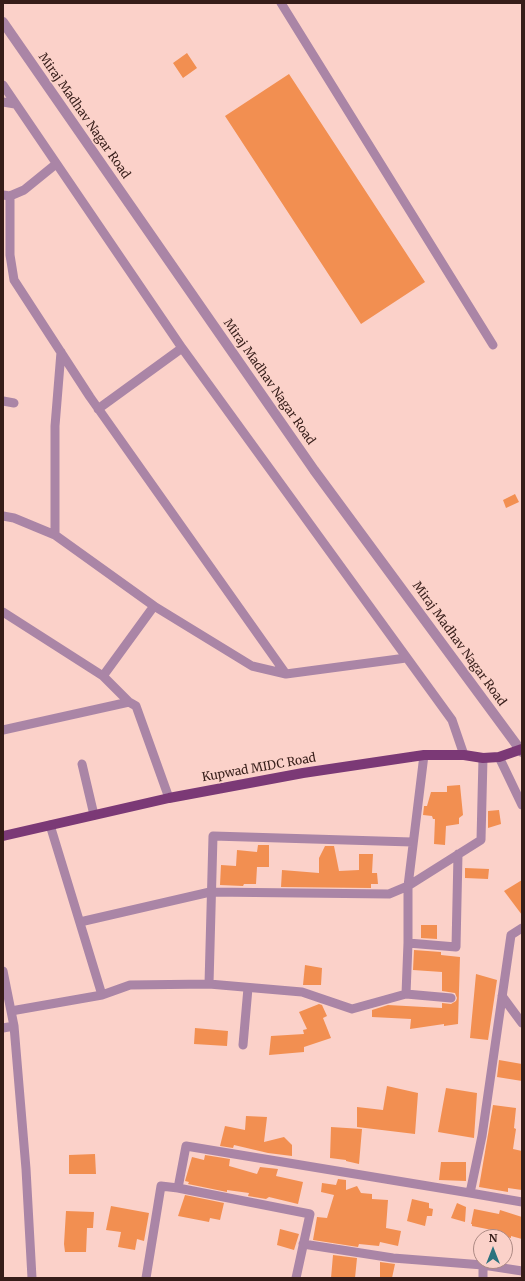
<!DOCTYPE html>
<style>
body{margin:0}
#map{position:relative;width:525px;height:1281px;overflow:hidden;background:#fbd1c9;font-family:Merriweather,serif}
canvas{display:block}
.frame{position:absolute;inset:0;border:4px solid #361d19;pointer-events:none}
.north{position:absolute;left:473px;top:1229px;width:40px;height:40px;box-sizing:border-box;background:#fbd1c9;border:1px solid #ac8983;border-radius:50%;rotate:0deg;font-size:11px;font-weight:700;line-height:16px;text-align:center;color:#361d19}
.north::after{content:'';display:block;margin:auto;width:14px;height:18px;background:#2c737f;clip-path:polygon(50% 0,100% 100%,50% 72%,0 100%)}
</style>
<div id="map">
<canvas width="525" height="1281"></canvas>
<div class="frame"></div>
<div class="north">N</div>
</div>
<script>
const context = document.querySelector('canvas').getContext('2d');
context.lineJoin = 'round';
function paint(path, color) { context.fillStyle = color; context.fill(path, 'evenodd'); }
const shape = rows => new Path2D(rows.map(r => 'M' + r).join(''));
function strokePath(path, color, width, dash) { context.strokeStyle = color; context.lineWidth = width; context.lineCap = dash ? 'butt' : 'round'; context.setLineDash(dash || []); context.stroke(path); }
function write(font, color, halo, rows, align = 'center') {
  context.font = font + ' Merriweather,serif'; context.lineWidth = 3.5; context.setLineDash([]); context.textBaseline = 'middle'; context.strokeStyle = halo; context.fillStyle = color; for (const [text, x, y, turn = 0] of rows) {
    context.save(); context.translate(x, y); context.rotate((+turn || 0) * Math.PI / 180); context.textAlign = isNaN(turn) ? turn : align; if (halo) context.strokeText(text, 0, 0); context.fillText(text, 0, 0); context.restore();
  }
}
paint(shape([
 [187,53,197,68,183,78,173,63],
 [289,74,425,282,361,324,225,116],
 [515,494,519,502,506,508,503,500],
 [460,785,463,815,459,818,459,824,446,826,445,845,434,844,435,819,433,819,432,816,423,815,424,806,427,806,431,792,447,792,447,786],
 [499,810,501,824,488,828,488,811],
 [258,845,269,845,269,867,257,867,256,884,244,884,243,886,220,885,221,865,236,866,237,850,257,852],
 [325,846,334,846,339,871,359,870,359,854,373,854,372,873,377,873,378,884,371,884,371,888,281,887,282,870,319,873,319,858],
 [465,868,489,869,488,879,465,878],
 [522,880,522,915,504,891],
 [421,925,437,925,437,939,421,938],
 [414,950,441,952,441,955,460,957,458,1024,444,1026,444,1024,410,1029,411,1019,372,1017,372,1010,388,1005,442,1008,442,1003,451,1004,456,1001,457,998,455,993,442,991,442,972,413,970],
 [305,965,322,968,321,985,303,985],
 [476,974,497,980,488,1040,470,1038],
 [319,1004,322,1005,327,1016,323,1018,331,1038,304,1047,304,1052,269,1055,271,1036,304,1034,303,1030,307,1029,299,1012],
 [195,1028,228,1031,227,1046,194,1044],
 [499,1060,522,1064,522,1081,497,1077],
 [387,1086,418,1093,415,1134,357,1127,357,1107,383,1110],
 [446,1088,477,1093,474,1138,438,1132],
 [493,1105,516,1108,514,1128,516,1129,513,1149,522,1151,522,1190,508,1188,508,1192,479,1187],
 [246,1116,267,1117,264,1142,284,1137,292,1145,292,1156,268,1153,234,1145,233,1148,220,1146,225,1126,245,1130],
 [331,1127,362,1129,359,1164,346,1161,346,1160,330,1158],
 [95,1154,96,1174,69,1174,69,1155],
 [205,1155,230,1159,229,1166,257,1174,260,1167,278,1169,276,1176,303,1182,298,1204,269,1197,266,1199,248,1196,249,1193,227,1190,227,1192,188,1184,189,1182,185,1181,192,1157,204,1160],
 [441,1162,466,1162,466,1181,439,1180],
 [338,1179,346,1180,346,1190,357,1186,361,1193,372,1194,372,1199,388,1200,386,1228,401,1231,398,1246,380,1242,379,1246,359,1244,358,1247,313,1240,317,1217,327,1218,334,1195,321,1192,322,1183,336,1185],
 [185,1195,224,1203,220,1220,210,1218,209,1222,178,1216],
 [412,1199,429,1203,429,1208,433,1209,432,1216,427,1216,425,1226,407,1221],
 [457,1203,466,1207,465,1222,451,1218],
 [111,1206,149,1213,144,1241,137,1239,135,1250,118,1247,121,1232,106,1230],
 [474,1209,499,1214,500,1210,522,1217,522,1239,511,1236,511,1238,491,1233,492,1230,472,1226,472,1224,471,1224],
 [66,1211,94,1212,93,1228,87,1228,86,1252,65,1252,64,1244],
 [280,1229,299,1234,294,1250,277,1245],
 [333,1255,357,1258,355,1278,331,1278],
 [380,1262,395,1264,392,1278,380,1278]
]), '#f28f51');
strokePath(shape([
 [281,3,493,345],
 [3,85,182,348,452,720,464,755],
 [3,102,15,104],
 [3,195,10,196,24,190,56,164],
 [10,196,10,255,14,280,90,397,286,674],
 [3,401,14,403],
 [98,409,182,348],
 [3,516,14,518,55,535,154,606,252,666,286,674,406,658],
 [55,535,55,426,61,352],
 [3,612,103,676,129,702],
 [103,676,154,606],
 [3,730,129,702,136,706,169,798],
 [499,757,522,805],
 [82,764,94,815],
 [50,825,102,995],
 [80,922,210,892,389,894,408,886,424,755],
 [522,928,511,935,482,1136,470,1193,522,1202],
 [408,943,456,947,458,854],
 [3,971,14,1026],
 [209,984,213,836,412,842],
 [406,994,408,943,408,886,481,840,483,758],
 [502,996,522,1023],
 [11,1011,102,995,130,985,209,984,302,992,352,1009,406,994,451,998],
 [3,1028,14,1026,26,1169,32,1278],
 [243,1045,248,988],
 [178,1188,310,1214,296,1278],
 [303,1244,393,1258,483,1265,522,1271],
 [483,1265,483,1278],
 [146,1278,161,1186,178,1188,186,1146,470,1193]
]), '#aa85a6', 9);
strokePath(shape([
 [3,22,314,470,522,752]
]), '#aa85a6', 10);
strokePath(shape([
 [3,836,169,798,303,773,424,755,464,755,483,758,499,757,522,749]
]), '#7b3976', 10);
write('12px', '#361d19', '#fbd1c9', [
 ["Miraj Madhav Nagar Road",84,116,55],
 ["Miraj Madhav Nagar Road",269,382,55],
 ["Miraj Madhav Nagar Road",459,644,54],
 ["Kupwad MIDC Road",259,768,-10]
]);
</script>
